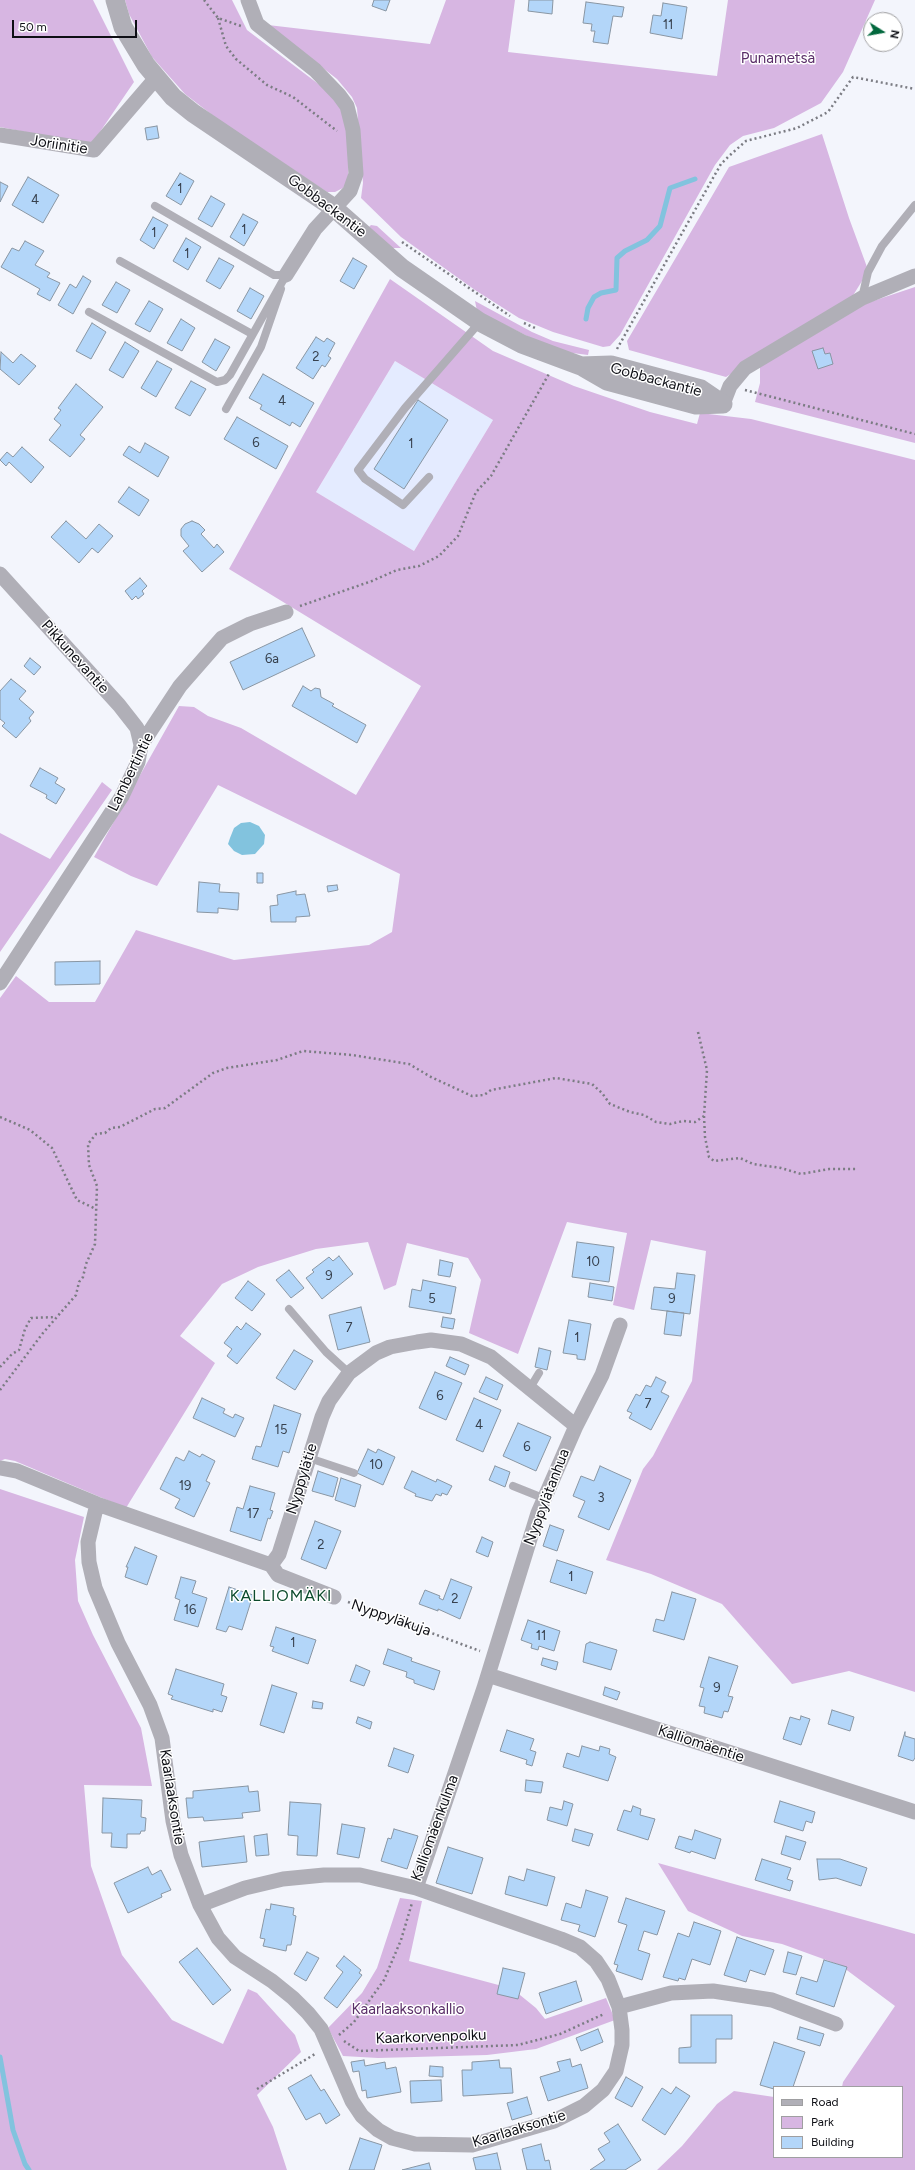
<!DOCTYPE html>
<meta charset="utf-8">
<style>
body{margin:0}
#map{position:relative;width:915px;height:2170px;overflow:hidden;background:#f3f5fc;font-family:Figtree,sans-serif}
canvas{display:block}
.legend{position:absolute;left:773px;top:2086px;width:130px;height:72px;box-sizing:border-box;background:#fff;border:1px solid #9f9fa1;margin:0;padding:5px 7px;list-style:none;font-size:12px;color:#0e0f15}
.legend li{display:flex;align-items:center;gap:8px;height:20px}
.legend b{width:20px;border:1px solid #9f9fa1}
.north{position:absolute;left:863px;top:12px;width:40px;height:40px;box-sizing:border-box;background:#fff;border:1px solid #9f9fa1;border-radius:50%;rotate:101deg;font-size:11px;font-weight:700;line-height:16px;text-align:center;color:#0e0f15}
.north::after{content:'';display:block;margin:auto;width:14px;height:18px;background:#02683d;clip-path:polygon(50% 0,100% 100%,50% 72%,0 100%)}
.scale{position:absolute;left:12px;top:20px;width:125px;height:18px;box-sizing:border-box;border:2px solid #0e0f15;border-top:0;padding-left:5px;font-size:12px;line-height:14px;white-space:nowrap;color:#0e0f15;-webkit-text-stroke:3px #fff;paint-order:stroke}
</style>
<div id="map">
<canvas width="915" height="2170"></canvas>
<ul class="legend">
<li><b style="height:5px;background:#b0afb7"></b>Road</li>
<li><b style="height:11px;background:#d7b6e2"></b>Park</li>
<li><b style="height:11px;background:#b3d6f9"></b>Building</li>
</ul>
<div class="north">N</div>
<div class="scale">50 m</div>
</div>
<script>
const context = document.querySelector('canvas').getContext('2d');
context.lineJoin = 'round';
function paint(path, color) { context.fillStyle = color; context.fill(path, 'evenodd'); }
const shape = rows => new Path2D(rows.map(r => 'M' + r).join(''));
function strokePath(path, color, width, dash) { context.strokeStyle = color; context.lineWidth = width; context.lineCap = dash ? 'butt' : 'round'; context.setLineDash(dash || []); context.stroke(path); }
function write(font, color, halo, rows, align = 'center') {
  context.font = font + ' Figtree,sans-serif'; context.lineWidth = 3; context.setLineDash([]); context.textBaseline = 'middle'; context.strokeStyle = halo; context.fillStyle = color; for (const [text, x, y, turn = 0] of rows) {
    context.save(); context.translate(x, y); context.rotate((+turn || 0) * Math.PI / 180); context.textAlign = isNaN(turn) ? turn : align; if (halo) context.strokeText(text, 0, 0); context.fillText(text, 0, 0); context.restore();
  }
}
paint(shape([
 [395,361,493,420,414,551,316,492]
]), '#e4ebff');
paint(shape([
 [0,0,93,0,134,82,91,145,0,127],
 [125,0,232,0,247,30,329,92,341,107,348,128,349,160,348,181,343,188,335,192,327,192,220,121,185,94,152,57,129,14],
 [446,0,515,0,508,52,717,76,728,0,875,0,843,72,821,103,774,128,743,136,730,145,715,165,620,335,610,346,603,347,553,332,519,318,475,290,401,237,361,198,363,183,357,108,352,97,337,79,268,25,430,44],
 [822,134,849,218,867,267,862,281,852,297,726,377,629,350,627,341,729,167],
 [371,225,377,226,401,248,391,248,369,227],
 [390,279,493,351,574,386,650,412,697,424,700,413,751,419,915,460,915,1692,849,1671,792,1684,722,1604,651,1574,606,1560,643,1469,653,1456,692,1381,706,1251,651,1240,634,1310,613,1305,627,1233,567,1222,518,1354,469,1333,481,1280,468,1258,407,1243,396,1285,384,1290,368,1242,316,1249,258,1267,222,1284,180,1336,215,1363,126,1508,15,1461,5,1459,0,1461,0,998,16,976,49,1002,95,1002,136,930,234,960,369,945,392,932,400,874,218,785,157,886,131,876,94,857,179,706,194,707,208,716,241,728,356,795,421,686,229,569],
 [395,361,493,420,414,551,316,492],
 [915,287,915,443,755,402,760,383,760,367,858,306],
 [475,301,532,332,553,341,589,350,588,355,565,352,549,347,477,311],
 [102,782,112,790,0,952,0,833,50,859],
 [0,1489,84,1517,75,1560,78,1601,93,1635,141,1728,152,1786,84,1785,91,1866,122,1955,172,2020,223,2044,248,1989,257,1993,295,2035,301,2052,257,2095,273,2127,287,2170,0,2170],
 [658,1863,915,1934,915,2170,657,2170,682,2146,717,2104,734,2091,774,2097,774,2157,902,2157,902,2087,842,2087,843,2082,895,2006,840,1965,782,1944,742,1936,688,1911],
 [400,1898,422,1901,409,1961,506,1987,520,1995,536,2008,545,2019,606,1998,615,2020,536,2049,487,2055,378,2058,343,2056,328,2028,362,1993,377,1968]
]), '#d7b6e2');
paint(shape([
 [250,822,259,826,265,835,264,844,255,854,242,855,234,851,228,844,230,838,234,828,241,823]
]), '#82c3de');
strokePath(shape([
 [586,319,588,308,594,297,601,293,616,290,617,258,625,251,647,240,660,226,670,188,695,179],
 [0,2057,13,2130,25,2164,29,2170]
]), '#82c3de', 5);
const building = shape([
 [374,0,390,0,386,11,372,6,374,0],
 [529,0,553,0,552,14,528,11,529,0],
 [586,2,624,7,622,17,613,16,608,44,593,42,595,31,591,31,592,24,583,23,586,2],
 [663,3,687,7,682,39,650,33,653,15,661,16,663,3],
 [157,126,159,138,147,140,145,128,157,126],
 [180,173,194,181,181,205,166,196,180,173],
 [28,177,59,195,43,223,12,205,28,177],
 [0,182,8,186,0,202,0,182],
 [211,196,225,204,212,227,198,219,211,196],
 [243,214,258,222,244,246,230,237,243,214],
 [153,217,168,225,154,249,140,240,153,217],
 [186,238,201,247,188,270,173,261,186,238],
 [25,241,44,251,35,265,50,273,47,277,60,283,50,301,37,294,40,289,1,267,12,248,19,251,25,241],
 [219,258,234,266,220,289,206,281,219,258],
 [353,258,367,266,354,289,340,281,353,258],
 [83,276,91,281,73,314,58,305,70,284,76,288,83,276],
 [116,282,130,290,117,313,102,305,116,282],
 [250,288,264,296,251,319,237,311,250,288],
 [149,301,163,309,150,332,135,324,149,301],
 [181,319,195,328,182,351,167,343,181,319],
 [92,323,106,332,91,359,76,351,92,323],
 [316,337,324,342,327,338,335,343,328,356,331,358,325,367,322,365,313,379,296,368,316,337],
 [215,339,230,347,216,371,202,362,215,339],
 [125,342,139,351,123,378,109,370,125,342],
 [823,348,825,354,830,353,833,364,818,369,812,351,823,348],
 [1,352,13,363,21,354,36,366,19,385,0,369,1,352],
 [157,361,172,369,156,397,141,388,157,361],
 [263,374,314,403,300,427,292,422,290,426,260,409,262,405,249,398,263,374],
 [191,381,206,389,190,416,175,408,191,381],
 [76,384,103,407,80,435,85,439,70,457,49,440,61,425,54,419,61,410,58,408,76,384],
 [418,400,448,420,404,489,374,469,418,400],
 [237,417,288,446,276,469,224,439,237,417],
 [145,443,169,457,158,477,123,455,129,446,140,453,145,443],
 [22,447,44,467,31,483,9,462,6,466,0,460,7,452,13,457,22,447],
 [129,487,149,500,139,516,118,502,129,487],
 [66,521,86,539,99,524,113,536,98,553,92,548,79,563,51,537,66,521],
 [192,521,199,524,205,530,201,534,214,548,217,544,224,552,202,572,183,551,189,546,181,536,181,529,185,524,192,521],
 [140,578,147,586,142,591,144,594,138,599,136,596,132,600,125,591,140,578],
 [302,628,315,656,243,690,230,662,302,628],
 [30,658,41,667,34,675,24,666,30,658],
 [11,679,26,691,19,699,34,712,29,718,31,721,16,738,2,726,5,723,0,719,0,691,11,679],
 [303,686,311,691,315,688,320,689,321,697,334,704,332,706,366,725,357,743,292,706,303,686],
 [40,768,58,778,55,783,65,789,56,804,46,798,47,795,30,786,40,768],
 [257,873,263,873,263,883,257,883,257,873],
 [199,882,220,884,219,892,239,893,238,910,218,908,218,913,197,912,199,882],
 [337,885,338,890,328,892,327,886,337,885],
 [296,891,296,895,305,894,310,916,296,917,296,922,271,922,270,906,278,905,277,895,296,891],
 [100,961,100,984,55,985,55,962,100,961],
 [577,1242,614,1247,609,1282,572,1277,577,1242],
 [339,1256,353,1274,322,1299,306,1278,314,1272,312,1270,329,1257,333,1261,339,1256],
 [440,1260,453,1263,450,1277,438,1275,440,1260],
 [289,1270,304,1288,291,1298,276,1280,289,1270],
 [677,1273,695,1275,690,1314,651,1309,654,1287,675,1289,677,1273],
 [423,1280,456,1287,451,1314,409,1307,412,1289,421,1291,423,1280],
 [248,1281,265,1294,252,1311,235,1298,248,1281],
 [590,1283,614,1287,612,1301,588,1297,590,1283],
 [361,1307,370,1342,338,1350,329,1315,361,1307],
 [667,1311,684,1313,681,1336,664,1334,667,1311],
 [443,1317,455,1319,453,1329,441,1327,443,1317],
 [569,1320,591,1324,585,1360,577,1359,577,1355,563,1353,569,1320],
 [246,1323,261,1334,237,1364,227,1356,232,1349,224,1343,237,1326,241,1330,246,1323],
 [539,1348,551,1351,547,1370,535,1367,539,1348],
 [294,1350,313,1361,295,1390,276,1378,294,1350],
 [450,1357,469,1365,465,1375,446,1366,450,1357],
 [435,1372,462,1383,446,1420,419,1408,435,1372],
 [486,1377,503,1385,497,1400,479,1392,486,1377],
 [656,1377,666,1382,661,1392,669,1396,651,1430,629,1418,632,1413,627,1411,636,1394,640,1396,646,1385,651,1387,656,1377],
 [202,1398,225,1409,223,1413,233,1418,235,1414,244,1418,235,1437,193,1418,202,1398],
 [474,1398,501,1410,483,1452,456,1440,474,1398],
 [274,1405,301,1414,289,1453,283,1451,278,1467,252,1459,256,1446,261,1447,274,1405],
 [518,1423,551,1437,536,1471,503,1456,518,1423],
 [368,1449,376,1453,378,1449,395,1457,383,1485,357,1473,368,1449],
 [189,1451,200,1457,202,1454,215,1461,206,1481,210,1483,194,1517,175,1508,180,1499,160,1489,176,1457,184,1461,189,1451],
 [495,1466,510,1472,505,1487,489,1480,495,1466],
 [600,1466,631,1480,609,1530,578,1517,585,1501,573,1496,581,1476,594,1481,600,1466],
 [318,1471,338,1478,333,1497,312,1491,318,1471],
 [412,1471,436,1482,437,1479,452,1486,447,1495,442,1493,441,1496,436,1494,432,1501,415,1496,416,1494,404,1488,412,1471],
 [341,1478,361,1485,355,1507,335,1500,341,1478],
 [250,1486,275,1493,270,1510,273,1511,270,1519,268,1518,261,1541,230,1531,237,1507,243,1509,250,1486],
 [315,1521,341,1531,326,1569,301,1559,315,1521],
 [550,1525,564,1530,557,1551,543,1546,550,1525],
 [482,1537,493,1542,488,1557,476,1552,482,1537],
 [135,1547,157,1556,147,1585,125,1577,128,1567,126,1567,135,1547],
 [557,1560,593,1572,586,1594,550,1582,557,1560],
 [181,1577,196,1581,192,1593,207,1598,198,1627,174,1620,180,1600,175,1598,181,1577],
 [451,1579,472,1587,460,1619,438,1609,438,1611,419,1604,425,1590,440,1596,439,1598,443,1600,451,1579],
 [229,1587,253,1595,242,1630,229,1626,226,1632,216,1629,229,1587],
 [672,1592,696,1599,684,1640,653,1631,656,1619,664,1621,672,1592],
 [528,1620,560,1631,554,1651,539,1646,538,1650,531,1648,532,1644,521,1640,528,1620],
 [276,1627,316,1640,308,1664,272,1651,274,1647,270,1646,276,1627],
 [590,1642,617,1650,611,1670,583,1662,586,1644,590,1642],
 [388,1649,412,1658,411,1661,440,1671,434,1690,414,1683,414,1680,406,1677,407,1672,383,1664,388,1649],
 [709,1657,738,1666,728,1696,733,1697,728,1712,724,1711,722,1718,704,1713,705,1707,699,1706,704,1688,700,1687,709,1657],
 [543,1658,558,1662,556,1670,541,1665,543,1658],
 [356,1665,370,1671,364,1686,350,1681,356,1665],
 [176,1669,224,1684,221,1695,227,1697,222,1712,213,1709,213,1712,171,1699,173,1696,168,1694,176,1669],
 [272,1685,297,1693,284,1733,260,1725,272,1685],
 [605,1687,620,1692,617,1700,603,1695,605,1687],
 [313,1701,323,1703,322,1709,312,1708,313,1701],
 [832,1710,854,1717,850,1731,828,1724,832,1710],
 [801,1716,810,1719,801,1745,783,1739,790,1717,800,1720,801,1716],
 [358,1717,372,1722,370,1729,356,1723,358,1717],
 [507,1730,534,1739,530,1750,536,1752,532,1766,526,1764,527,1760,500,1751,507,1730],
 [905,1732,905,1736,915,1739,915,1758,913,1761,898,1756,905,1732],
 [582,1746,599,1751,600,1746,610,1749,609,1754,616,1757,608,1781,563,1767,567,1753,579,1757,582,1746],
 [394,1748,414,1755,408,1773,388,1766,394,1748],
 [526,1780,543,1782,541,1793,525,1791,526,1780],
 [248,1786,249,1792,258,1791,260,1811,242,1813,243,1818,204,1821,203,1817,188,1818,186,1798,193,1798,193,1791,248,1786],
 [103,1798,142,1800,141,1817,146,1818,145,1831,141,1831,140,1834,127,1834,127,1848,111,1847,112,1833,102,1833,103,1798],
 [564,1801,573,1804,567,1826,547,1820,550,1807,562,1810,564,1801],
 [780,1801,815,1812,812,1823,806,1821,803,1831,774,1822,780,1801],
 [290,1802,321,1804,317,1856,297,1855,298,1836,288,1835,290,1802],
 [633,1806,641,1809,640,1815,655,1819,648,1840,617,1830,624,1810,631,1812,633,1806],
 [342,1824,365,1828,359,1858,337,1854,342,1824],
 [394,1829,418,1836,407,1869,381,1861,388,1838,391,1839,394,1829],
 [575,1829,593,1834,589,1846,572,1841,575,1829],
 [695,1830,721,1839,715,1859,691,1851,690,1853,675,1848,679,1836,692,1840,695,1830],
 [267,1834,269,1855,256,1856,254,1836,267,1834],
 [244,1836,247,1862,202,1867,199,1842,244,1836],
 [786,1836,806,1842,800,1860,781,1854,786,1836],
 [448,1847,483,1858,472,1894,436,1883,448,1847],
 [762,1859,791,1868,787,1879,793,1881,790,1891,755,1880,762,1859],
 [817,1859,840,1859,867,1868,861,1886,836,1878,819,1880,817,1859],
 [148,1867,152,1875,161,1870,171,1890,161,1894,162,1897,128,1913,114,1883,148,1867],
 [527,1869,555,1877,547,1906,505,1894,509,1876,524,1881,527,1869],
 [586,1890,608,1897,595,1937,578,1931,580,1925,561,1920,566,1903,581,1908,586,1890],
 [626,1898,665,1911,657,1935,644,1931,638,1950,650,1954,642,1980,616,1971,618,1965,614,1964,627,1925,618,1922,626,1898],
 [271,1904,294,1908,293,1915,296,1916,291,1945,287,1945,286,1951,263,1946,265,1939,260,1938,266,1909,270,1910,271,1904],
 [694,1922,721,1931,710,1965,692,1959,685,1980,679,1978,678,1981,663,1977,678,1933,689,1937,694,1922],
 [737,1937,774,1950,765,1975,750,1970,746,1982,724,1975,737,1937],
 [197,1948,231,1990,213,2005,179,1962,197,1948],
 [307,1952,319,1958,306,1981,294,1974,307,1952],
 [788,1952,802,1956,796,1975,783,1972,788,1952],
 [344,1956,361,1970,359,1973,362,1975,337,2008,324,1998,343,1972,336,1966,344,1956],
 [824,1960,847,1967,834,2007,796,1994,801,1977,817,1982,824,1960],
 [503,1968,525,1973,518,1999,497,1994,503,1968],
 [576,1981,582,2001,546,2014,539,1993,576,1981],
 [691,2015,732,2015,732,2039,716,2039,716,2063,679,2063,679,2048,691,2047,691,2015],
 [800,2027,824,2034,820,2046,797,2039,800,2027],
 [598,2029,603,2042,581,2051,576,2038,598,2029],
 [774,2042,805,2052,793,2087,774,2087,774,2089,760,2085,774,2042],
 [570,2059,572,2067,581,2064,588,2088,548,2101,540,2077,560,2071,557,2062,570,2059],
 [364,2060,365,2066,385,2062,386,2069,396,2067,401,2092,367,2098,366,2090,362,2091,359,2071,353,2072,351,2062,364,2060],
 [499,2060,500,2068,511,2068,513,2093,463,2096,462,2070,472,2070,472,2062,499,2060],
 [430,2066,443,2067,443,2077,429,2076,430,2066],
 [311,2075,321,2091,324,2089,340,2115,326,2124,320,2113,306,2120,288,2088,311,2075],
 [626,2077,643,2087,632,2107,615,2098,626,2077],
 [441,2080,442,2101,411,2103,410,2081,441,2080],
 [676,2087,690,2096,665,2135,642,2120,662,2088,671,2094,676,2087],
 [527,2097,532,2114,512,2120,507,2103,527,2097],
 [618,2124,641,2160,625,2170,590,2170,605,2160,598,2149,610,2142,604,2133,618,2124],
 [360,2138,382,2145,374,2170,349,2170,360,2138],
 [541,2144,545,2161,549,2160,551,2170,527,2170,522,2149,541,2144],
 [497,2153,501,2170,476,2170,473,2158,497,2153],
 [429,2163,431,2170,402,2170,429,2163]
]);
paint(building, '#b3d6f9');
strokePath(building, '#8996a3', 1);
strokePath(shape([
 [204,0,218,18,241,26],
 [218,18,226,46,236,59,267,85,293,97,337,131],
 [402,242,510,316],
 [524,323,535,328],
 [617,349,713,178,721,164,729,156,746,141,797,128,828,112,853,77,915,89],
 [745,390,915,434],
 [300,606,372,581,397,570,419,566,439,556,458,536,476,492,491,476,550,372],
 [704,1116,705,1137,709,1157,714,1161,740,1158,753,1164,781,1168,801,1174,829,1169,857,1169],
 [0,1117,30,1130,52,1148,77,1200,96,1209],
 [0,1367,12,1354,19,1350,25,1329,31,1318,56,1317],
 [0,1390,43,1333,76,1295,79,1282,83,1277,86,1264,95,1244,97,1186,89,1165,88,1144,96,1134,105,1133,111,1128,120,1127,155,1109,165,1108,213,1073,227,1068,277,1060,303,1051,352,1055,409,1064,431,1077,472,1096,484,1095,491,1090,556,1078,592,1084,602,1093,610,1104,630,1112,644,1115,656,1122,670,1124,683,1121,695,1122,704,1116,707,1070,698,1032],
 [348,1602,480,1651],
 [339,2035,354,2022,384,1980,401,1940,412,1903],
 [344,2041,359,2051,518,2045,560,2034,604,2014],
 [257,2089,315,2054]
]), '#7b7c83', 2.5, [2, 3]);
strokePath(shape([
 [155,206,274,275,286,275],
 [120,261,252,334],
 [862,298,868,272,882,246,915,205],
 [89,312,217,382,225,380,230,375,286,275],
 [226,409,261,347,281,289],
 [429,477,403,505,365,479,358,470,405,408,480,322],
 [289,1309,326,1352,349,1373],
 [530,1388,539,1373],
 [309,1458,354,1473],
 [513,1486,543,1498]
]), '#b0afb7', 8);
strokePath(shape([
 [248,0,257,24,315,70,339,95,347,106,353,130,356,174,350,191,315,229,286,275],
 [0,135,94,150,156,78],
 [723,404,730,386,745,368,862,298,915,276],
 [0,574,119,705,137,728,141,745],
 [0,983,122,796,138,762,141,745,180,686,222,638,250,624,286,612],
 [0,1468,17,1471,97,1504,271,1565,279,1554,322,1417,329,1401,349,1373,376,1353,390,1347,417,1342,431,1340,461,1344,491,1357,576,1426],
 [97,1504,88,1542,89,1562,95,1588,118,1643,150,1705,162,1738,173,1821,181,1855,200,1905,218,1938,235,1957,272,1981,293,1998,308,2013,321,2029,352,2101,362,2116,378,2130,392,2138,415,2144,472,2145,554,2121,584,2106,603,2090,616,2071,622,2045,622,2030,619,2007,608,1979,596,1961,580,1947,561,1939,416,1888],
 [271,1565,278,1575,334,1597],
 [488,1675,915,1812],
 [200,1905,245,1888,283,1879,324,1875,360,1875,416,1888,484,1688,538,1513,576,1426,602,1375,620,1325],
 [619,2007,671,1993,713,1991,772,2000,836,2024]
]), '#b0afb7', 15);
strokePath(shape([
 [115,0,123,27,146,65,173,97,193,113,334,208,402,268,480,322,522,344,581,366,607,381,696,405,723,404],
 [581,366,611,365,701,389,723,404]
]), '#b0afb7', 19);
write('13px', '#37414e', null, [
 ["11",668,25],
 ["1",180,189],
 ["4",35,200],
 ["1",244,230],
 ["1",154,233],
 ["1",187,254],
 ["2",316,357],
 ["4",282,401],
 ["6",256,443],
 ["1",411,444],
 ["6a",272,659],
 ["10",593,1262],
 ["9",329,1276],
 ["5",432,1299],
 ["9",672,1299],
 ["7",349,1328],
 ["1",577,1338],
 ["6",440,1396],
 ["7",648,1404],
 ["4",479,1425],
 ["15",281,1430],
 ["6",527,1447],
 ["10",376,1465],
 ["19",185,1486],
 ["3",601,1498],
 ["17",253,1514],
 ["2",321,1545],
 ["1",571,1577],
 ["2",455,1599],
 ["16",190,1610],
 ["11",541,1636],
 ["1",293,1643],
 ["9",717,1688]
]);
write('15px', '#5a2e68', '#fff', [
 ["Punametsä",778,59],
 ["Kaarlaaksonkallio",408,2010]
]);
write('15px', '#0e0f15', '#fff', [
 ["Joriinitie",59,145,9],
 ["Gobbackantie",327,206,37],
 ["Gobbackantie",656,380,15],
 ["Pikkunevantie",75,657,48],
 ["Lambertintie",131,772,-64],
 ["Nyppylätie",302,1479,-73],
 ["Nyppylätanhua",547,1497,-69],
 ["Nyppyläkuja",391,1618,19],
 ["Kalliomäentie",701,1744,18],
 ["Kaarlaaksontie",172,1797,81],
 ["Kalliomäenkulma",435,1828,-70],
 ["Kaarkorvenpolku",431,2037,-2],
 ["Kaarlaaksontie",519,2129,-17]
]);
context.letterSpacing = '1px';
write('16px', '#0c4b2d', '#fff', [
 ["KALLIOMÄKI",281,1596]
]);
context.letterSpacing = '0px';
</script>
